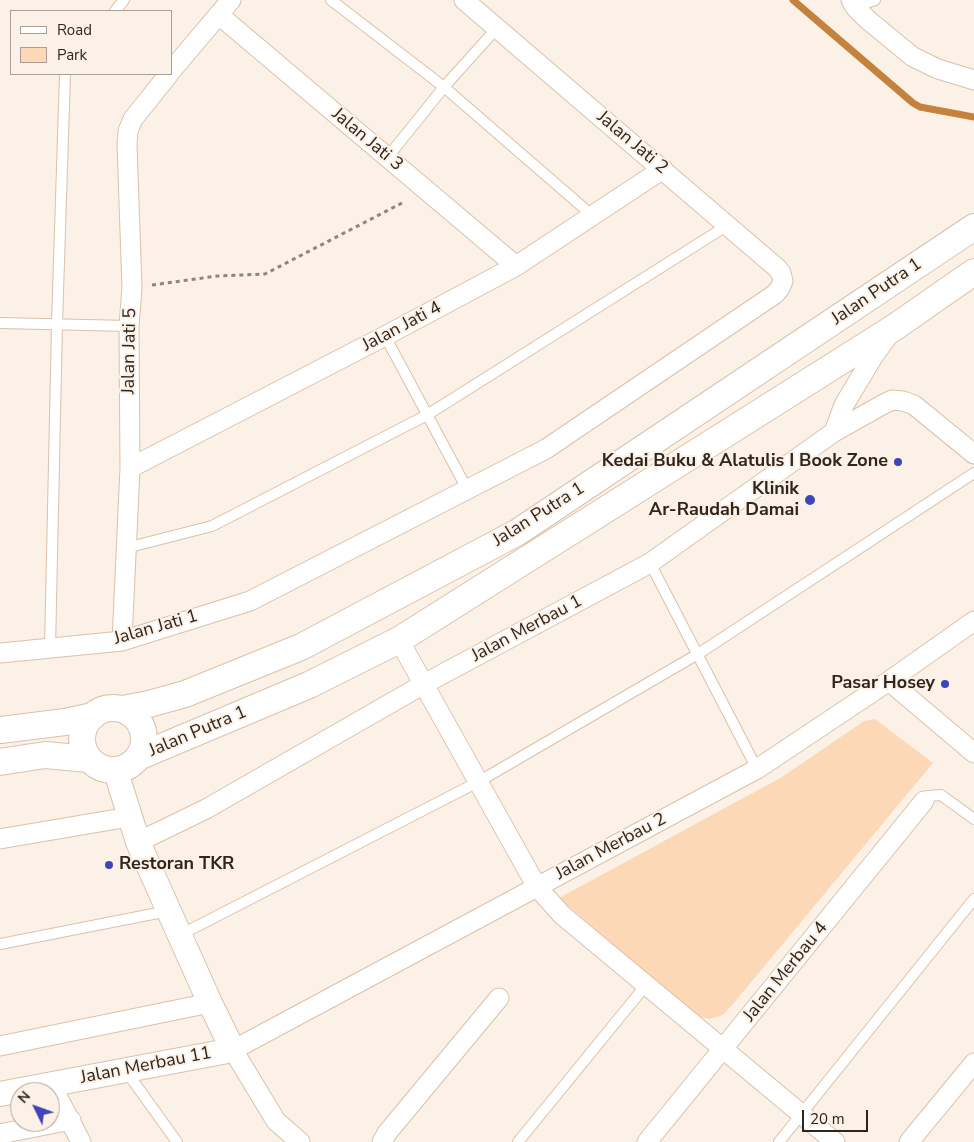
<!DOCTYPE html>
<style>
body{margin:0}
#map{position:relative;width:974px;height:1142px;overflow:hidden;background:#fbf1e7;font-family:"Nunito Sans",sans-serif}
canvas{display:block}
.legend{position:absolute;left:10px;top:10px;width:162px;height:65px;box-sizing:border-box;background:#fbf1e7;border:1px solid #a99f96;margin:0;padding:6px 9px;list-style:none;font-size:15px;color:#2f251c}
.legend li{display:flex;align-items:center;gap:10px;height:25px}
.legend b{width:25px;border:1px solid #a99f96}
.north{position:absolute;left:10px;top:1082px;width:50px;height:50px;box-sizing:border-box;background:#fbf1e7;border:1px solid #a99f96;border-radius:50%;rotate:312deg;font-size:14px;font-weight:700;line-height:20px;text-align:center;color:#2f251c}
.north::after{content:'';display:block;margin:auto;width:18px;height:22px;background:#3f44b8;clip-path:polygon(50% 0,100% 100%,50% 72%,0 100%)}
.scale{position:absolute;left:802px;top:1110px;width:66px;height:22px;box-sizing:border-box;border:2px solid #2f251c;border-top:0;padding-left:6px;font-size:15px;line-height:18px;white-space:nowrap;color:#2f251c;-webkit-text-stroke:4px #fbf1e7;paint-order:stroke}
</style>
<div id="map">
<canvas width="974" height="1142"></canvas>
<ul class="legend">
<li><b style="height:6px;background:#fff"></b>Road</li>
<li><b style="height:14px;background:#fdd8b6"></b>Park</li>
</ul>
<div class="north">N</div>
<div class="scale">20 m</div>
</div>
<script>
const context = document.querySelector('canvas').getContext('2d');
context.lineJoin = 'round';
function paint(path, color) { context.fillStyle = color; context.fill(path, 'evenodd'); }
const shape = rows => new Path2D(rows.map(r => 'M' + r).join(''));
function strokePath(path, color, width, dash) { context.strokeStyle = color; context.lineWidth = width; context.lineCap = dash ? 'butt' : 'round'; context.setLineDash(dash || []); context.stroke(path); }
function write(font, color, halo, rows, align = 'center') {
  context.font = font + ' "Nunito Sans",sans-serif'; context.lineWidth = 4; context.setLineDash([]); context.textBaseline = 'middle'; context.strokeStyle = halo; context.fillStyle = color; for (const [text, x, y, turn = 0] of rows) {
    context.save(); context.translate(x, y); context.rotate((+turn || 0) * Math.PI / 180); context.textAlign = isNaN(turn) ? turn : align; if (halo) context.strokeText(text, 0, 0); context.fillText(text, 0, 0); context.restore();
  }
}
paint(shape([
 [875,719,933,763,733,1004,723,1015,709,1019,697,1016,559,898,782,777,864,721]
]), '#fdd8b6');
strokePath(shape([
 [793,0,913,103,920,107,974,117]
]), '#c4823c', 7);
const service = shape([
 [331,0,444,87,593,216],
 [855,7,875,0],
 [115,11,124,0],
 [387,158,444,87,497,28],
 [0,323,129,326],
 [385,336,467,489],
 [126,548,212,526,427,415,728,225],
 [650,563,757,769],
 [50,648,57,324,65,74],
 [924,801,928,796,941,795,974,819],
 [180,935,478,782,698,654,974,473],
 [0,944,168,911],
 [126,1071,177,1142],
 [518,1142,646,985],
 [779,1142,974,899]
]);
const minor = shape([
 [851,0,855,7,868,20,913,57,938,69,974,80],
 [219,15,516,266],
 [171,71,231,0],
 [834,432,844,405,874,355,888,336],
 [130,468,385,336,516,266,663,169],
 [399,640,537,887,562,915,835,1142],
 [122,641,130,468,129,326,132,288,127,145,128,131,133,119,169,74],
 [0,653,122,641,250,601,546,449,775,294,780,288,783,281,781,273,777,268,464,0],
 [889,681,974,753],
 [0,839,129,817],
 [138,842,206,809,424,684,650,563,834,432,882,405,892,400,903,401,914,405,974,454],
 [0,1046,210,1003],
 [51,1084,81,1142],
 [0,1134,71,1120],
 [300,1142,276,1121,233,1050,757,769,889,681,974,621],
 [382,1142,387,1133,499,998],
 [647,1142,924,801],
 [909,1142,974,1063]
]);
const tertiary = shape([
 [0,1094,233,1050,210,1003,138,842,115,769]
]);
const secondary = shape([
 '82 739a31 31 0 1 1 62 0a31 31 0 1 1-62 0Z',
 [123,709,149,704,185,694,301,647,518,532,974,227],
 [0,730,65,722,93,716],
 [138,757,309,685,399,640,895,327,974,272],
 [0,762,45,755,89,759]
]);
strokePath(service, '#dac1aa', 12);
strokePath(minor, '#dac1aa', 21);
strokePath(tertiary, '#dac1aa', 26);
strokePath(secondary, '#dac1aa', 28);
strokePath(shape([
 [152,285,217,276,265,274,402,203]
]), '#8f857c', 3, [4, 4]);
strokePath(service, '#fff', 10);
strokePath(minor, '#fff', 19);
strokePath(tertiary, '#fff', 24);
strokePath(secondary, '#fff', 26);
for (const [x, y, r, color] of [
 [898,462,5,"#3f44b8"],
 [810,500,6,"#3f44b8"],
 [945,684,5,"#3f44b8"],
 [109,865,5,"#3f44b8"]
]) { const dot = new Path2D(); dot.arc(x, y, r, 0, 2 * Math.PI); context.fillStyle = color; context.fill(dot); strokePath(dot, '#fbf1e7', 2); }
write('18px', '#2f251c', '#fbf1e7', [
 ["Jalan Jati 3",367,140,40],
 ["Jalan Jati 2",632,143,40],
 ["Jalan Putra 1",877,292,-34],
 ["Jalan Jati 4",402,327,-28],
 ["Jalan Jati 5",130,351,-89],
 ["Jalan Putra 1",539,515,-32],
 ["Jalan Jati 1",156,628,-16],
 ["Jalan Merbau 1",527,629,-28],
 ["Jalan Putra 1",198,732,-23],
 ["Jalan Merbau 2",611,847,-28],
 ["Jalan Merbau 4",786,972,-51],
 ["Jalan Merbau 11",146,1066,-11]
]);
write('bold 18px', '#2f251c', '#fbf1e7', [
 ["Kedai Buku & Alatulis I Book Zone",888,462],
 ["Klinik",799,490],
 ["Ar-Raudah Damai",799,511],
 ["Pasar Hosey",935,684],
 ["Restoran TKR",119,865,"left"]
], 'right');
</script>
